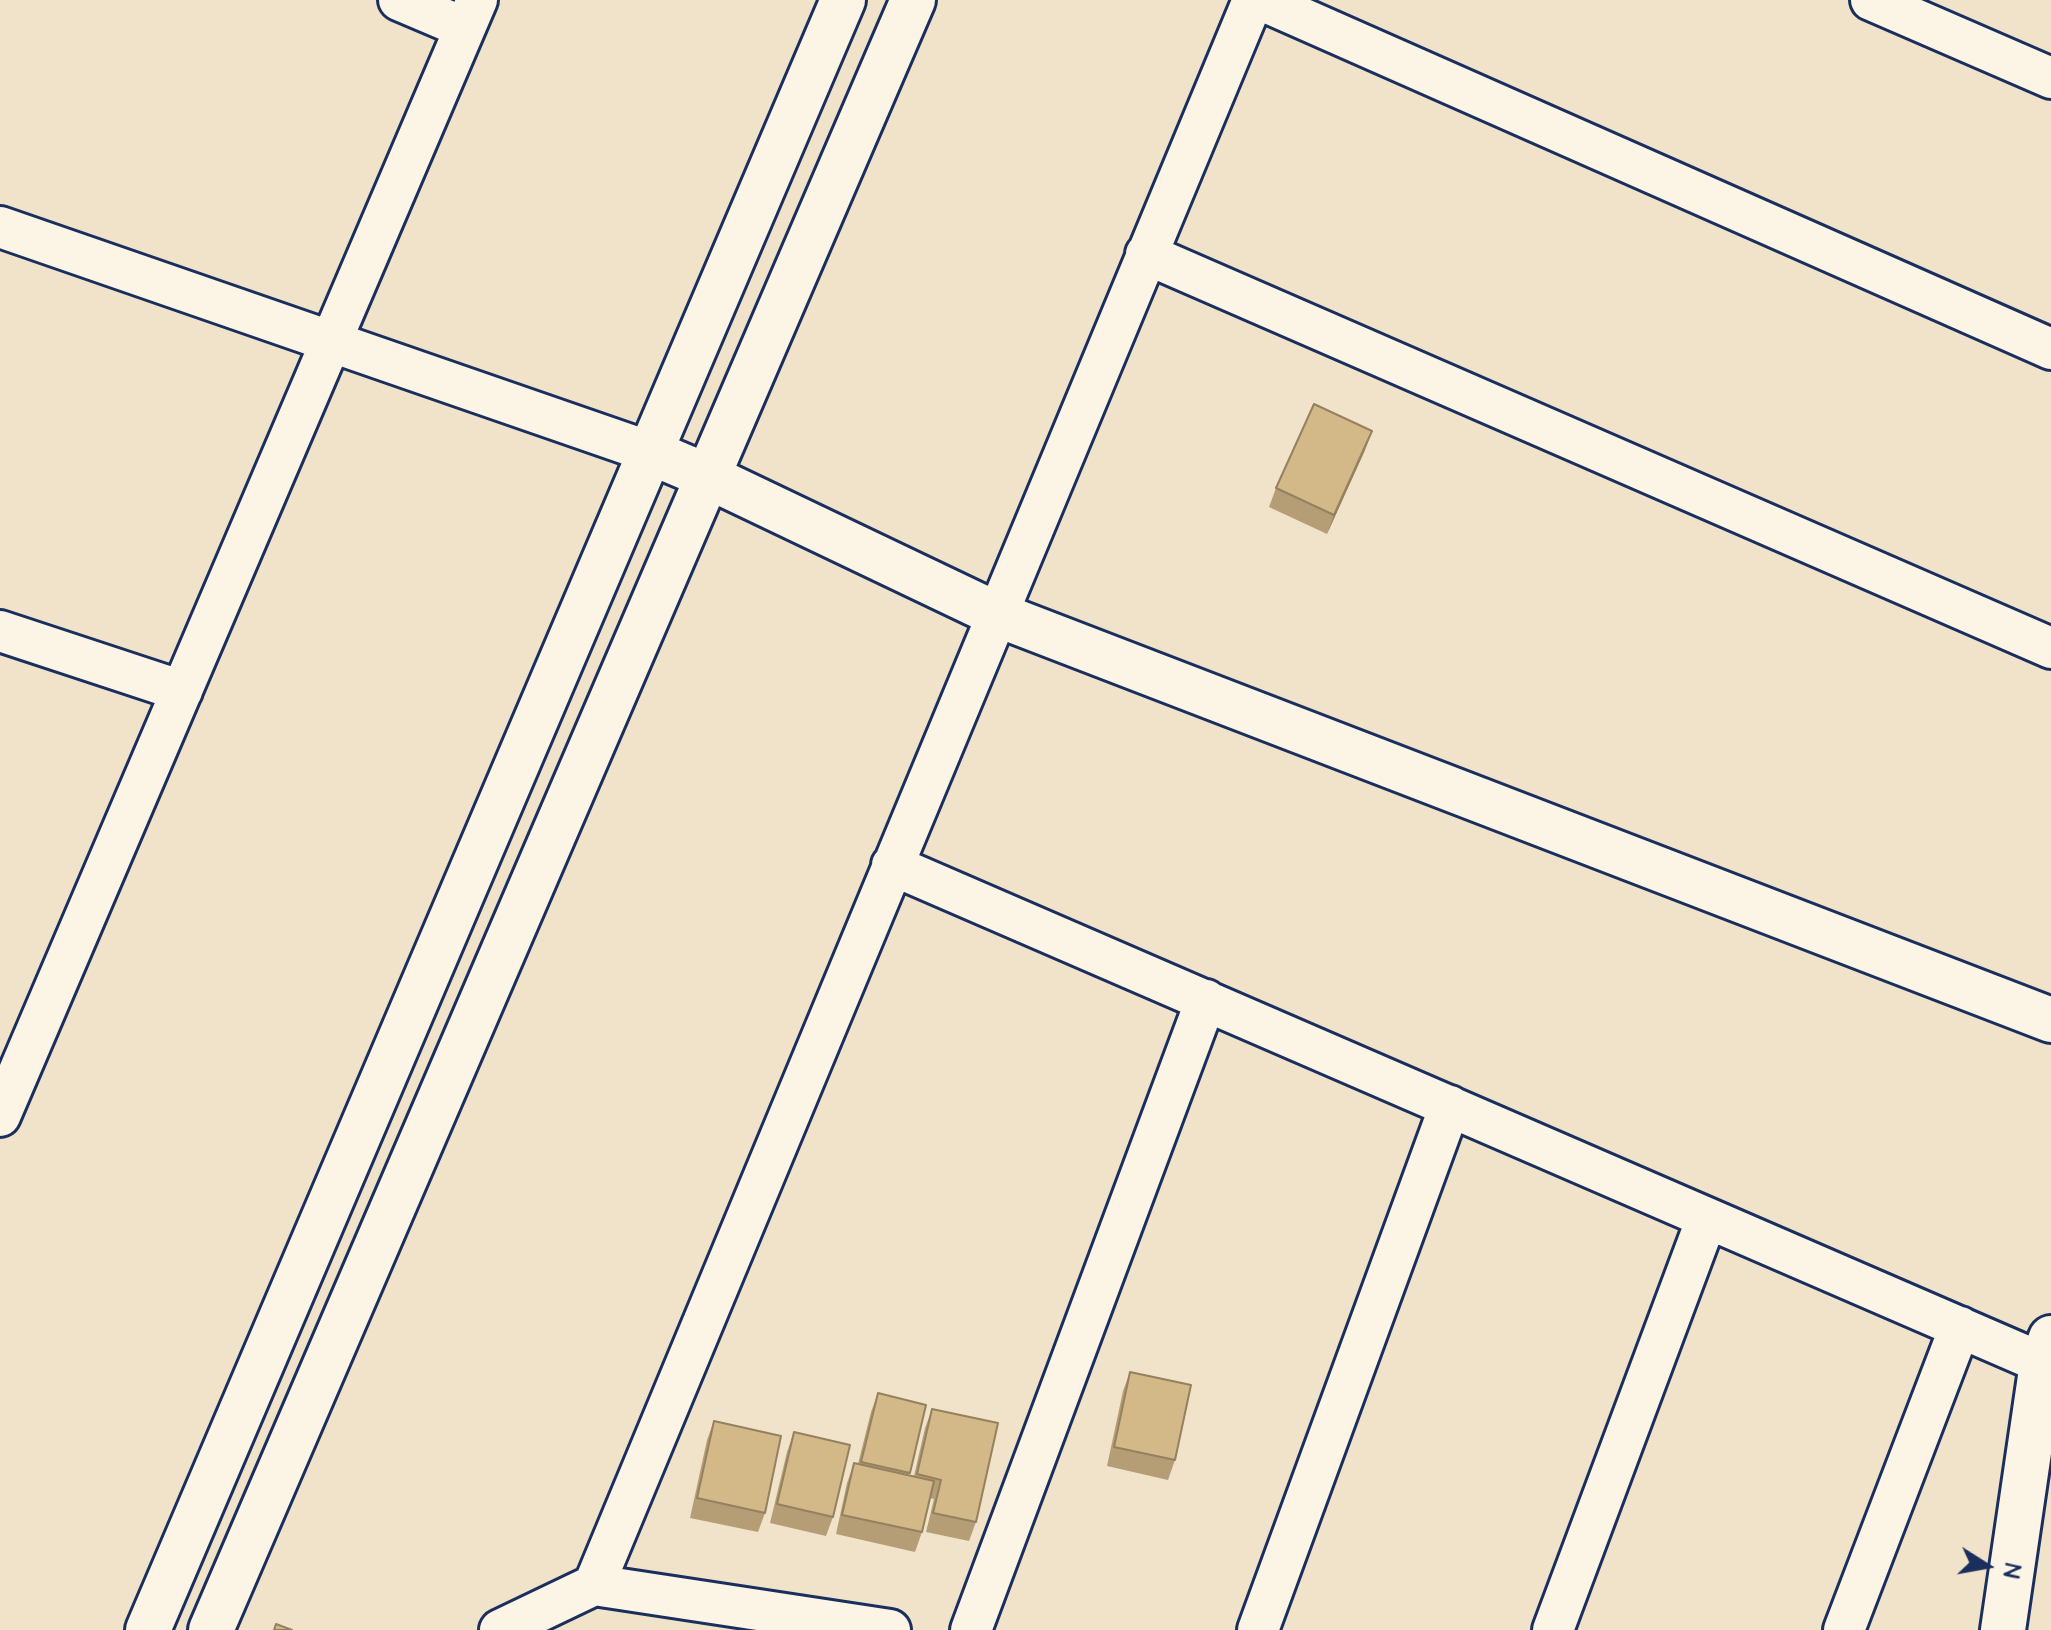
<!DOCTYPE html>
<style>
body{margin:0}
#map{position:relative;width:2051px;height:1630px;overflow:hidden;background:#f0e3c9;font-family:"Architects Daughter",sans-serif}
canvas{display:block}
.north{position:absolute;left:1947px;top:1526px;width:80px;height:80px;-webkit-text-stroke:6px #fcf5e5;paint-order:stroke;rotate:101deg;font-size:22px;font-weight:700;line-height:32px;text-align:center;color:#1b2f5e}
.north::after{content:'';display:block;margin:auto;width:28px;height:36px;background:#1b2f5e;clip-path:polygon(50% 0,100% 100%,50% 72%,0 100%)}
</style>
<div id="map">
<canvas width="2051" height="1630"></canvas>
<div class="north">N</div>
</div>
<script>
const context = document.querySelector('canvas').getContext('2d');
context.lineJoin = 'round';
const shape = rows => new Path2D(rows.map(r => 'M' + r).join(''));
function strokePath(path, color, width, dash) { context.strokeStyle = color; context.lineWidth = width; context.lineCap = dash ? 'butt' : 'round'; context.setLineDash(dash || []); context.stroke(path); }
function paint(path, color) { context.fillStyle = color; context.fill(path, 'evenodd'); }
const minor = shape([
 [399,0,465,28],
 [1261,0,2051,349],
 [1871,0,2051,78],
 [0,227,650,452],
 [1146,254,2051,648],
 [0,631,182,691],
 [892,865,2042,1363],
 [0,1116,477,0],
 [594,1585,890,1630],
 [500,1630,594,1585,1253,0],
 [971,1630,1206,1000],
 [1258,1630,1450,1106],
 [1553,1630,1707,1218],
 [1844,1630,1960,1327]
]);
const tertiary = shape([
 [650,452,709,477,996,614,2051,1020],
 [148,1630,843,0],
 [211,1630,913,0],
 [2003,1630,2042,1363,2051,1338]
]);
strokePath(minor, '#1b2f5e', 46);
strokePath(tertiary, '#1b2f5e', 50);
strokePath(minor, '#fcf5e5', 40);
strokePath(tertiary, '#fcf5e5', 44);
paint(shape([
 [1365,450,1327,534,1269,507,1276,488],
 [1130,1372,1175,1460,1168,1480,1107,1466,1123,1391],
 [878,1393,926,1405,909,1475,914,1476,925,1428,932,1409,976,1522,969,1541,926,1532,934,1499,930,1498,922,1532,915,1552,836,1534,847,1483,854,1463,858,1464,871,1412],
 [714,1421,765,1513,758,1532,690,1518,707,1440],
 [794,1432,833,1517,826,1536,770,1523,787,1452]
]), '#b59e75');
paint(shape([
 [1372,431,1365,450,1327,534,1334,515]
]), '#94815f');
const building = shape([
 [1314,404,1372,431,1334,515,1276,488,1314,404],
 [1130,1372,1191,1385,1175,1460,1114,1447,1130,1372],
 [878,1393,926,1405,910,1473,861,1462,878,1393],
 [932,1409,998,1423,976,1522,933,1513,941,1480,917,1474,932,1409],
 [714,1421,781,1436,765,1513,697,1498,714,1421],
 [794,1432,850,1445,833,1517,777,1504,794,1432],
 [854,1463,934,1481,922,1532,842,1515,854,1463],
 [276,1624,292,1630,274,1630,276,1624]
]);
paint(building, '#d3b888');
strokePath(building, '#94815f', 2);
</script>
